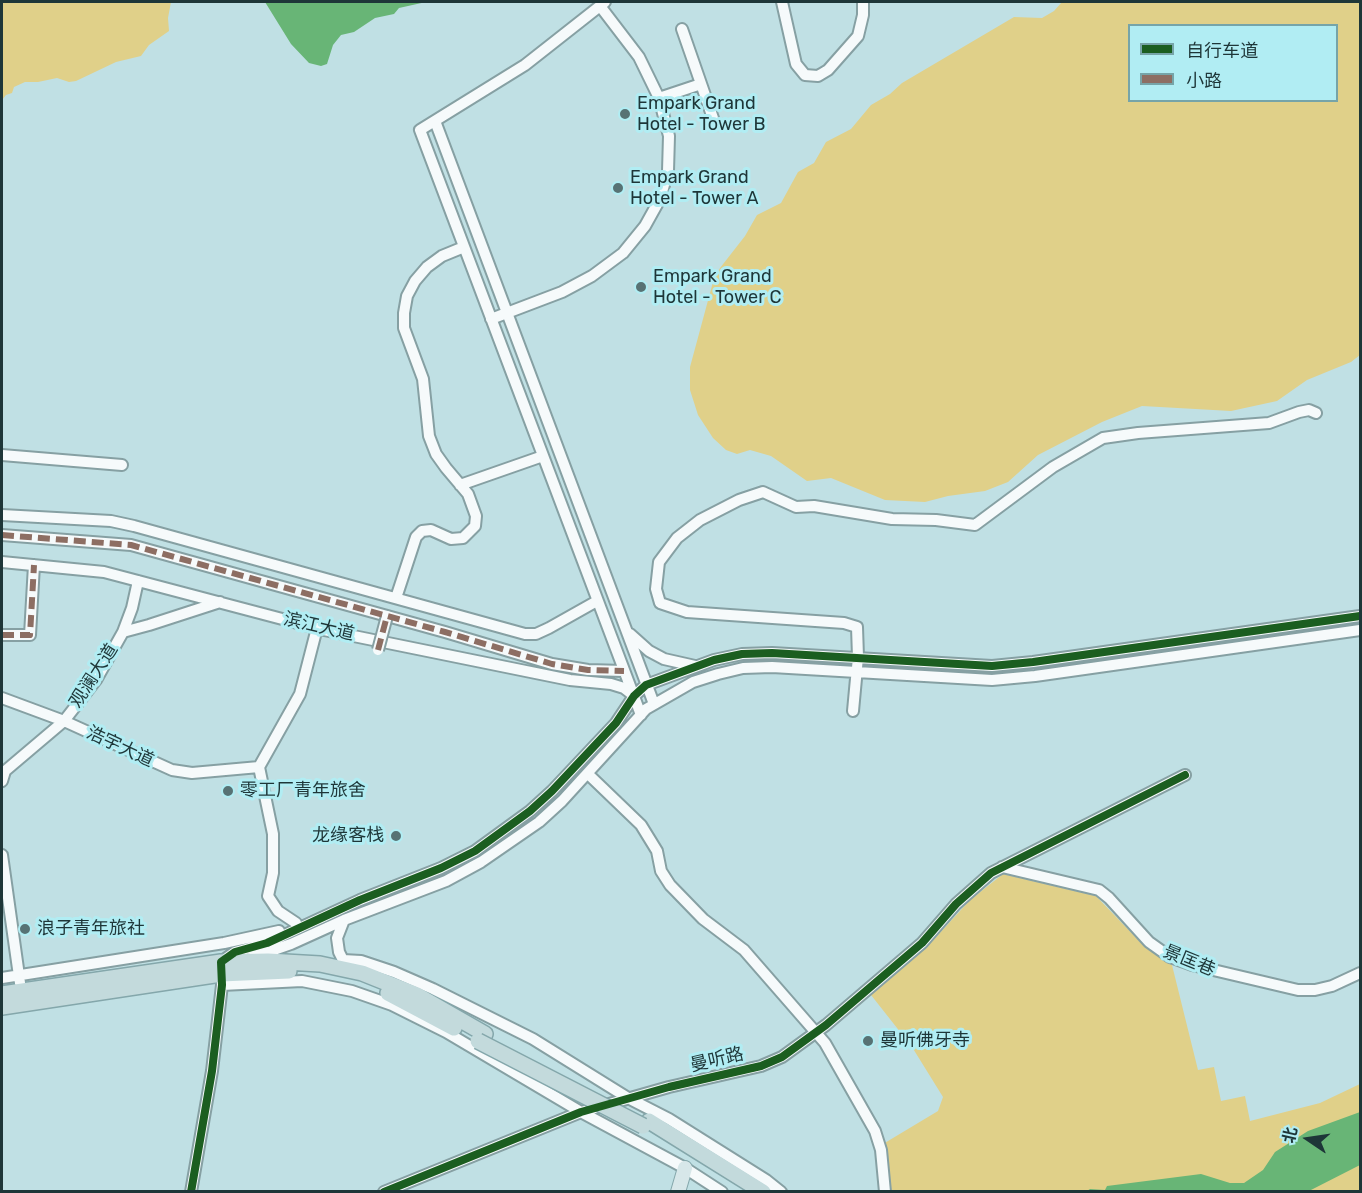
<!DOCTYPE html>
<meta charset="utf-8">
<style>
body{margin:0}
#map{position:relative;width:1362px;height:1193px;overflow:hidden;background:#c0e0e4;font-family:Rubik,"Noto Sans SC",sans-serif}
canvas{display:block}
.frame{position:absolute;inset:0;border:3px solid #1e3638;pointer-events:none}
.legend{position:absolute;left:1128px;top:24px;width:210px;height:78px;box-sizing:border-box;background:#b1edf3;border:2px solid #76a4a8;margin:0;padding:8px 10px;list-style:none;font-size:18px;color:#1e3638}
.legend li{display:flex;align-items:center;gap:12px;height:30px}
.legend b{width:30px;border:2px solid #76a4a8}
.north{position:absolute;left:1278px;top:1109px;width:60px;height:60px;-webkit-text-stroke:4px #b1edf3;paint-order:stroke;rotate:283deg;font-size:16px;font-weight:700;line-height:24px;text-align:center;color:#1e3638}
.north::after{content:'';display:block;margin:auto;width:21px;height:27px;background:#1e3638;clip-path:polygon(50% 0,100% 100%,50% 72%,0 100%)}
</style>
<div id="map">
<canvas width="1362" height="1193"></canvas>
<div class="frame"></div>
<ul class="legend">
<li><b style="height:8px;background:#1b5e20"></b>自行车道</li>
<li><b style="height:8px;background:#8d6e63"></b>小路</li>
</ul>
<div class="north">北</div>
</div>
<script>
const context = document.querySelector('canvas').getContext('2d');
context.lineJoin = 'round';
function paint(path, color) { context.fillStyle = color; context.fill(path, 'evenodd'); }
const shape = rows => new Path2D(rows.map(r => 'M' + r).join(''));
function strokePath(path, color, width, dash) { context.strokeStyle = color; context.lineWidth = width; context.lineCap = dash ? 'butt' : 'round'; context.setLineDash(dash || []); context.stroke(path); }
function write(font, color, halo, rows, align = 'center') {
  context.font = font + ' Rubik,"Noto Sans SC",sans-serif'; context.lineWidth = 6; context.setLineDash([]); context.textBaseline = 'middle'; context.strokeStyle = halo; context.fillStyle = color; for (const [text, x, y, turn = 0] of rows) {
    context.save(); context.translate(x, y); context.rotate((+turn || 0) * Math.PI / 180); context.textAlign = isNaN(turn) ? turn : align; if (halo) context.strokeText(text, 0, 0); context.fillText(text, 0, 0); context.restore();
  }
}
paint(shape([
 [2,2,171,2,168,18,169,31,149,45,141,56,116,62,76,81,69,82,57,78,38,82,25,82,14,87,12,93,6,95,2,100],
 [1062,2,1360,2,1360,355,1351,362,1307,380,1277,401,1231,411,1142,406,1102,422,1038,455,1008,482,985,491,948,496,925,502,885,500,831,478,807,481,771,456,750,450,737,454,726,450,713,438,698,415,690,390,690,367,713,282,720,268,745,236,757,215,781,203,798,172,814,163,826,142,851,129,871,105,890,94,902,83,1014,17,1042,18,1054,11],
 [1130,26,1336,26,1336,100,1130,100],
 [1003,874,1096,896,1145,947,1172,965,1198,1070,1214,1067,1221,1101,1245,1096,1250,1121,1320,1103,1360,1084,1360,1191,887,1191,883,1144,938,1111,943,1097,912,1047,871,995,926,948,970,900]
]), '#e0d089');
paint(shape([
 [265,2,426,2,399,8,394,14,375,18,354,32,341,35,333,45,327,64,321,66,309,63,291,44],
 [1360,1112,1360,1165,1309,1191,1087,1191,1090,1189,1105,1190,1107,1186,1201,1174,1230,1183,1244,1183,1263,1170,1275,1152,1308,1131]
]), '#68b576');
const minor = shape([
 [605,2,525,65,420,130,641,715],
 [782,2,796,64,805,75,818,76,828,70,858,36,863,15,863,2],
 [682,29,715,124],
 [659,98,701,84],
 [435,121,654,704],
 [491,319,562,292,592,276,623,253,645,226,660,199,668,171,669,136,659,98,639,57,600,6],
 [2,455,122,465],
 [460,485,543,456],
 [2,515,111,521,134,526,525,634,536,634,549,628,597,601],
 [2,535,131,545,445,632,552,664,588,670,624,671],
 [2,562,104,572,324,630,570,680,611,684,624,688,633,695],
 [396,598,416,537,422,531,431,530,451,539,463,538,475,526,476,516,468,494,446,468,436,454,429,436,423,379,404,328,404,313,407,296,415,281,427,267,442,256,464,247],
 [123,632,149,625,220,602],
 [630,634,649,651,664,659,695,666],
 [2,635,30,635,34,565],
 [2,698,64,721,172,770,192,773,259,767],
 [853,711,858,657,857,627,844,623,687,612,660,603,656,589,659,562,677,538,700,520,739,500,763,492,796,507,814,506,892,519,936,520,975,525,1053,467,1103,438,1138,433,1269,423,1299,412,1309,410,1316,413],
 [588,774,641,825,657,851,661,871,670,885,703,919,744,950,825,1043,875,1131,881,1150,885,1192],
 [2,781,5,771,64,721,96,680,123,632,132,608,138,581],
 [2,855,20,983],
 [1002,867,1099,890,1109,898,1149,942,1170,957,1192,965,1298,990,1315,990,1332,986,1360,973],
 [344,920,337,938,339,952,343,960,347,963],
 [296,923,278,911,268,896,273,873,273,834,259,767,300,694,317,628],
 [248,959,291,944,344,920,446,881,481,862,539,822,562,801,646,709,693,682,718,674,743,668,772,667,992,680,1035,676,1360,630],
 [343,960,361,961,394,972,433,989,533,1039,628,1098,669,1119,766,1180,781,1192],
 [2,978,224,943,279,931],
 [222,985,302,981,352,991,392,1005,446,1032,581,1112,685,1168,722,1192],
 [191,1192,212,1071,222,985,221,962,235,952,267,943,360,900,441,868,475,851,530,811,552,791,616,723,634,696,646,685,714,660,742,654,772,653,992,666,1033,662,1360,616],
 [384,1192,581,1112,669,1087,761,1066,782,1057,826,1025,922,943,956,904,991,873,1185,775]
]);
const major = shape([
 [678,1192,685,1168]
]);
const highway = shape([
 [388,993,454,1028],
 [2,994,221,962,268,961,320,964,362,973,417,995,485,1034],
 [2,1007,221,974,289,971],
 [649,1121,763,1192]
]);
strokePath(minor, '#86a0a3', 14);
strokePath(major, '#84a7ab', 16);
strokePath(highway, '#84a7ab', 18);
strokePath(minor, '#f6fafb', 10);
strokePath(major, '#d7e7e9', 14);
strokePath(highway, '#c3dadc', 15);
const minorBridge = shape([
 [378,650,387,616]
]);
const highwayBridge = shape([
 [478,1041,643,1126]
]);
strokePath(minorBridge, '#86a0a3', 14, []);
strokePath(highwayBridge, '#84a7ab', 18, []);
strokePath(minorBridge, '#f6fafb', 10);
strokePath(highwayBridge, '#c3dadc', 15);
strokePath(shape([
 [2,535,131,545,445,632,552,664,588,670,624,671],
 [2,635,30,635,34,565],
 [378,650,387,616]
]), '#8d6e63', 6, [12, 6]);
strokePath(shape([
 [191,1192,212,1071,222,985,221,962,235,952,267,943,360,900,441,868,475,851,530,811,552,791,616,723,634,696,646,685,714,660,742,654,772,653,992,666,1033,662,1360,616],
 [384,1192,581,1112,669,1087,761,1066,782,1057,826,1025,922,943,956,904,991,873,1185,775]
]), '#1b5e20', 8);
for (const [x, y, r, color] of [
 [625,114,6,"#577274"],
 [618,188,6,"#577274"],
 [641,287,6,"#577274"],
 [228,791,6,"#577274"],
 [396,836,6,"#577274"],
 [25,929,6,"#577274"],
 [868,1041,6,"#577274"]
]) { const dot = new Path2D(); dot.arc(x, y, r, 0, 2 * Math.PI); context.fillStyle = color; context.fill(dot); strokePath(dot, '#b1edf3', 2); }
write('18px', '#1e3638', '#b1edf3', [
 ["Empark Grand",637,104],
 ["Hotel - Tower B",637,125],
 ["Empark Grand",630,178],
 ["Hotel - Tower A",630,199],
 ["Empark Grand",653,277],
 ["Hotel - Tower C",653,298],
 ["零工厂青年旅舍",240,791],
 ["龙缘客栈",384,836,"right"],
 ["浪子青年旅社",37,929],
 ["曼听佛牙寺",880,1041]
], 'left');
write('18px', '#1e3638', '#b1edf3', [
 ["滨江大道",319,627,13],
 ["观澜大道",94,676,-57],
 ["浩宇大道",120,747,25],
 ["景匡巷",1189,961,22],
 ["曼听路",717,1060,-13]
]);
</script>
